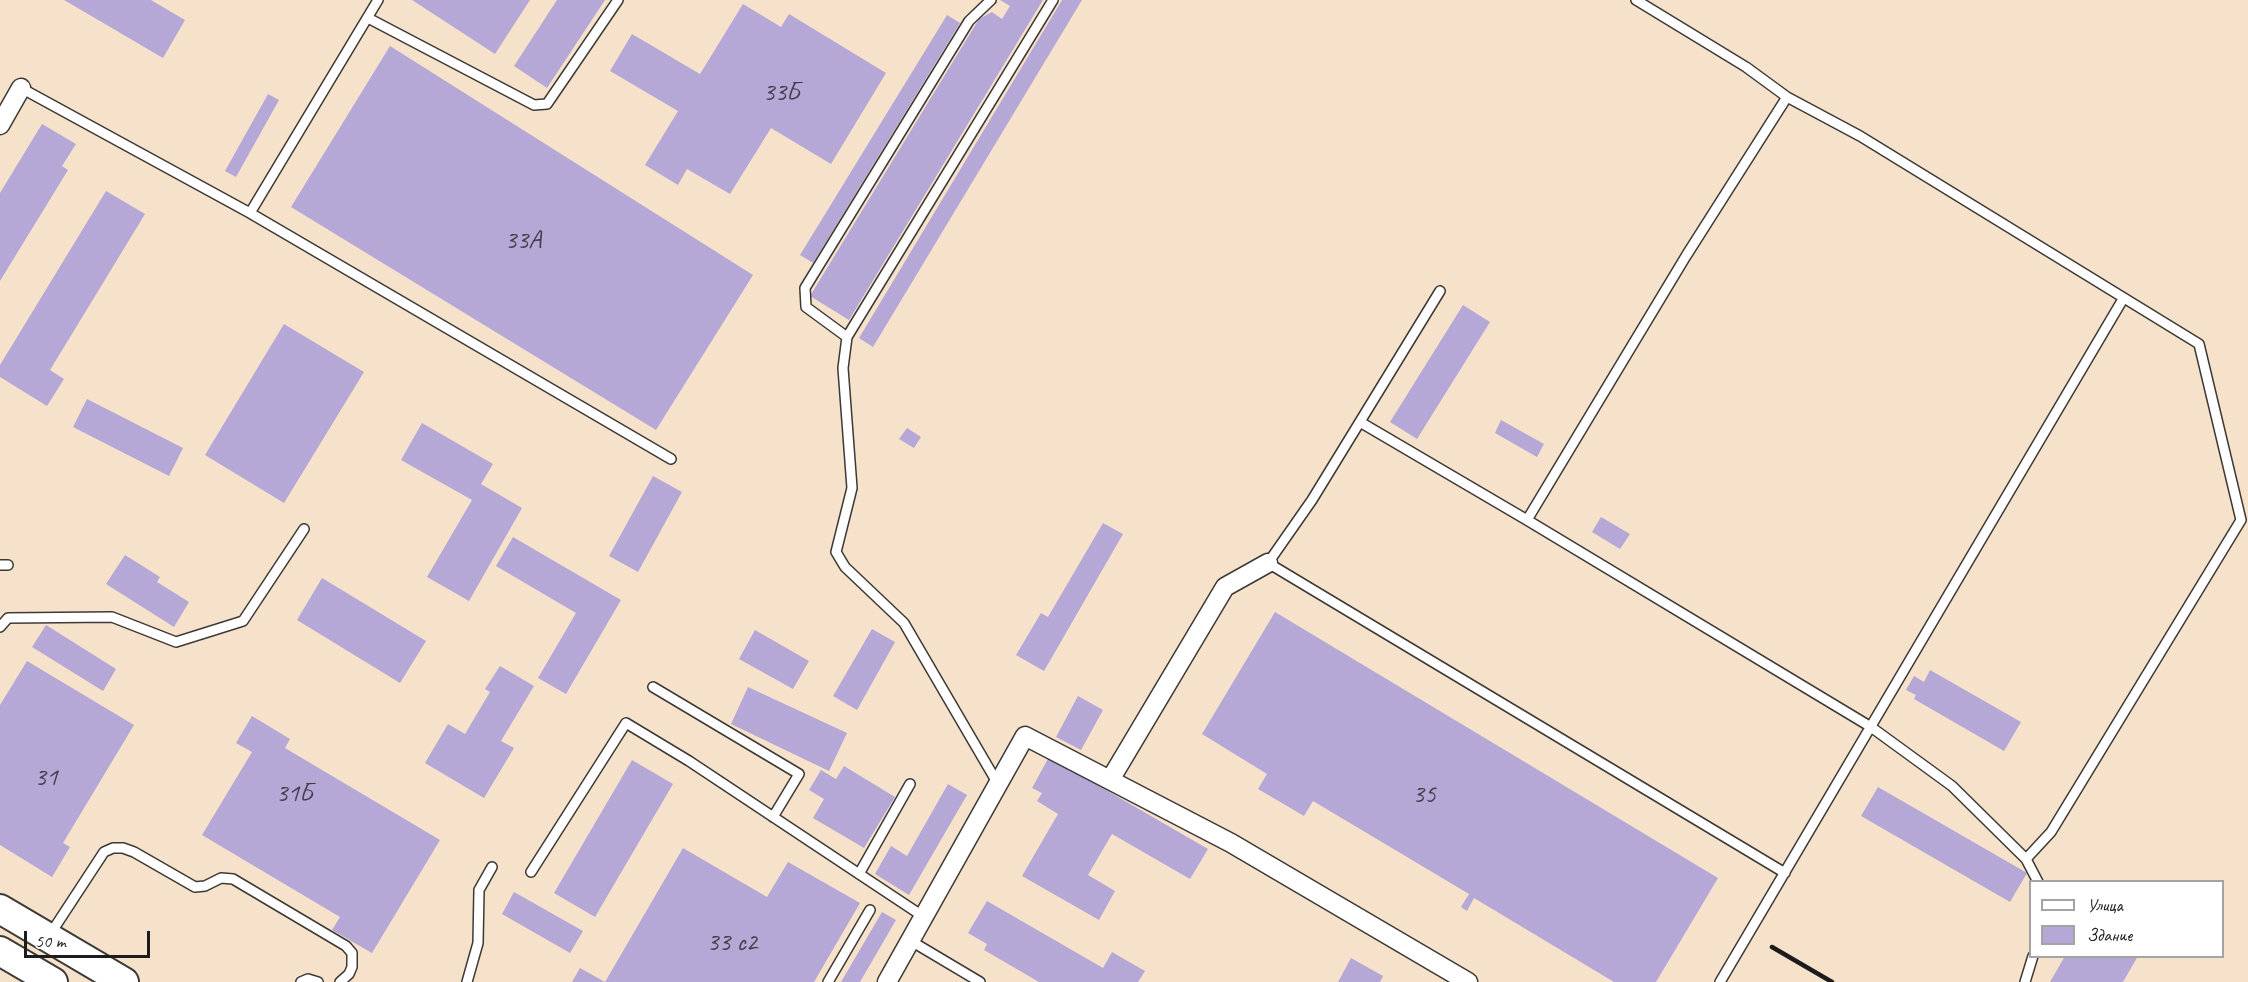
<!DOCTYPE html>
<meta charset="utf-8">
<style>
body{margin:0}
#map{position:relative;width:2248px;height:982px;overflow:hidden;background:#f6e1ca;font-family:Caveat,sans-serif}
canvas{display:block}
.legend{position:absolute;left:2029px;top:880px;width:195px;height:78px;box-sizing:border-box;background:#fff;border:2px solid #a4a4a4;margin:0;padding:8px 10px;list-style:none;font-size:18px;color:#1c1c1c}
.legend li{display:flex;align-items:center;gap:12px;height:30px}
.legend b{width:30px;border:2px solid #a4a4a4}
.scale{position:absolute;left:24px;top:931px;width:126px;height:27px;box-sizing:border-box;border:3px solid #1c1c1c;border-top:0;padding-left:8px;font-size:18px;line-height:21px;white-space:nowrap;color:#1c1c1c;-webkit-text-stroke:4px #fff;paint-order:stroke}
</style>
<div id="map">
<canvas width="2248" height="982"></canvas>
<ul class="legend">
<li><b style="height:8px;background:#fff"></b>Улица</li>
<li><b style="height:16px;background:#b5a8d7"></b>Здание</li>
</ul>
<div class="scale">50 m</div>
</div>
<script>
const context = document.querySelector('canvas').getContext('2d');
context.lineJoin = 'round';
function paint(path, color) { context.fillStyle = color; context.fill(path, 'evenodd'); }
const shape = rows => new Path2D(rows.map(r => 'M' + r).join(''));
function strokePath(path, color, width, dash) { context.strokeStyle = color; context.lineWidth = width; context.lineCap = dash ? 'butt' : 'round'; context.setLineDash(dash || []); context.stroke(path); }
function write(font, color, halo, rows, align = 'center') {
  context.font = font + ' Caveat,sans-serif'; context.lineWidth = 6; context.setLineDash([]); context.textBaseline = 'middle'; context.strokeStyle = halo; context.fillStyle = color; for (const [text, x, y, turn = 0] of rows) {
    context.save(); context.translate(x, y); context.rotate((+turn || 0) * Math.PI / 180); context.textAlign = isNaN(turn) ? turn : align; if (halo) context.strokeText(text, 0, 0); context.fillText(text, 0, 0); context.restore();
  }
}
paint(shape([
 [64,0,151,0,185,20,163,58],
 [412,0,530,0,495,54],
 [557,0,605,0,547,88,514,66],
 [1000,0,1043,0,849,320,810,296,979,19,992,12,1002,19,1010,6],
 [1062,0,1082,0,873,347,859,338],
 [743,4,781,27,789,14,886,73,831,164,771,128,730,194,687,169,678,185,645,165,678,111,610,71,632,34,700,74],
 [947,15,960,23,813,263,800,255],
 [390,46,753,275,656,430,291,207],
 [268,94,279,100,236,177,225,171],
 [42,124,76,144,62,166,68,170,0,281,0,193],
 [106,191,145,214,50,370,64,379,47,406,0,377,0,365],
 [1463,305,1490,322,1417,439,1390,422],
 [284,324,364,372,284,503,205,455],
 [87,399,183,448,169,476,73,427],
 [1501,420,1544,444,1537,457,1495,433],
 [422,423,493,464,481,484,522,508,469,601,427,577,472,500,401,460],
 [907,428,921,437,914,448,899,439],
 [653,476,682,492,638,572,609,556],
 [1601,517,1630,534,1620,549,1592,532],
 [1103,523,1123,534,1044,671,1016,655,1041,613,1048,617],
 [513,537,621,600,566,694,538,678,576,613,496,566],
 [125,555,160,577,157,582,189,602,174,627,106,584],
 [322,578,426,641,400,683,297,620],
 [1275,612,1718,878,1656,982,1614,982,1474,898,1467,911,1461,907,1469,894,1313,801,1304,816,1258,789,1267,774,1202,734],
 [46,625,116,669,103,691,32,647],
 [872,629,895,642,857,710,833,696],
 [755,630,809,661,793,689,739,659],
 [27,661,134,725,63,843,70,847,52,877,0,845,0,705],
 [500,666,534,686,501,741,514,748,484,798,425,763,448,724,465,734,490,692,485,689],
 [1930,670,2021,722,2004,751,1914,699,1916,695,1906,690,1914,676,1924,682],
 [748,687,847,733,829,771,731,724],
 [1078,696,1103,710,1081,750,1056,737],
 [252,716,290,739,285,748,440,840,372,953,332,930,340,917,202,835,252,752,236,743],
 [1049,757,1208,849,1190,879,1112,834,1088,875,1115,891,1099,920,1022,876,1058,814,1037,801,1042,793,1032,788],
 [632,760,673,784,595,917,554,893],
 [844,766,895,797,864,848,813,818,824,799,809,790,821,770,836,779],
 [948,784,967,795,909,895,875,874,891,846,907,856],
 [1878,787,2027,873,2010,902,1861,816],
 [683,848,767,897,788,862,860,903,814,982,605,982],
 [514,892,583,931,570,953,502,914],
 [987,901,1103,968,1112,952,1145,971,1138,982,1039,982,984,950,987,944,968,933],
 [882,912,896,920,860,982,841,982],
 [2065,956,2138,956,2123,982,2050,982],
 [1351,958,1383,976,1380,982,1338,982],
 [580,968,605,982,572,982]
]), '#b5a8d7');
const lane = shape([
 [1636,0,1746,67,1787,97,1860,136,2199,344,2241,520,2051,832,2026,859],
 [368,18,534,105,547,104,618,0],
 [21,88,250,213,378,0],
 [250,213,671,459],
 [1440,291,1312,500,1268,563,1785,873],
 [847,337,806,307,805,288,969,21,991,0],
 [1360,422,1527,520,1871,727,1952,786,2026,859,2038,882],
 [1527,520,1686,256,1787,97],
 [0,565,8,565],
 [0,627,8,618,112,617,176,642,243,621,304,529],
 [653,687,799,774,773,817],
 [998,784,904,623,845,567,836,552,852,488,843,368,847,337,1053,0],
 [531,872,626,723,689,761,924,917],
 [859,874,910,784],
 [49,936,104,852,113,848,123,848,134,852,195,887,205,886,221,878,233,879,346,946,352,953,352,967,349,974,340,982],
 [911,941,980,982],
 [301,982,308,979,318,982],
 [467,982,478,943,479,890,492,867],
 [828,982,870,910],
 [1720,982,2123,299],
 [2025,982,2033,956]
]);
const street = shape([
 [0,125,21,88],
 [1110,780,1225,587,1268,563],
 [887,982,1025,736,1231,843,1468,982]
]);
const primary = shape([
 [0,909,124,982],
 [0,951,53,982]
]);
strokePath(lane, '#3d3a36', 12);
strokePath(street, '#3d3a36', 21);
strokePath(primary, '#3d3a36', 32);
strokePath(lane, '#fff', 9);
strokePath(street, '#fff', 18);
strokePath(primary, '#fff', 28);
strokePath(shape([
 [1772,947,1832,982]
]), '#1c1c1c', 4.5);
write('26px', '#423f4b', null, [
 ["33Б",781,93],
 ["33А",523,241],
 ["31",46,778],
 ["31Б",294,794],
 ["35",1424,795],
 ["33 с2",732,943]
]);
</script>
